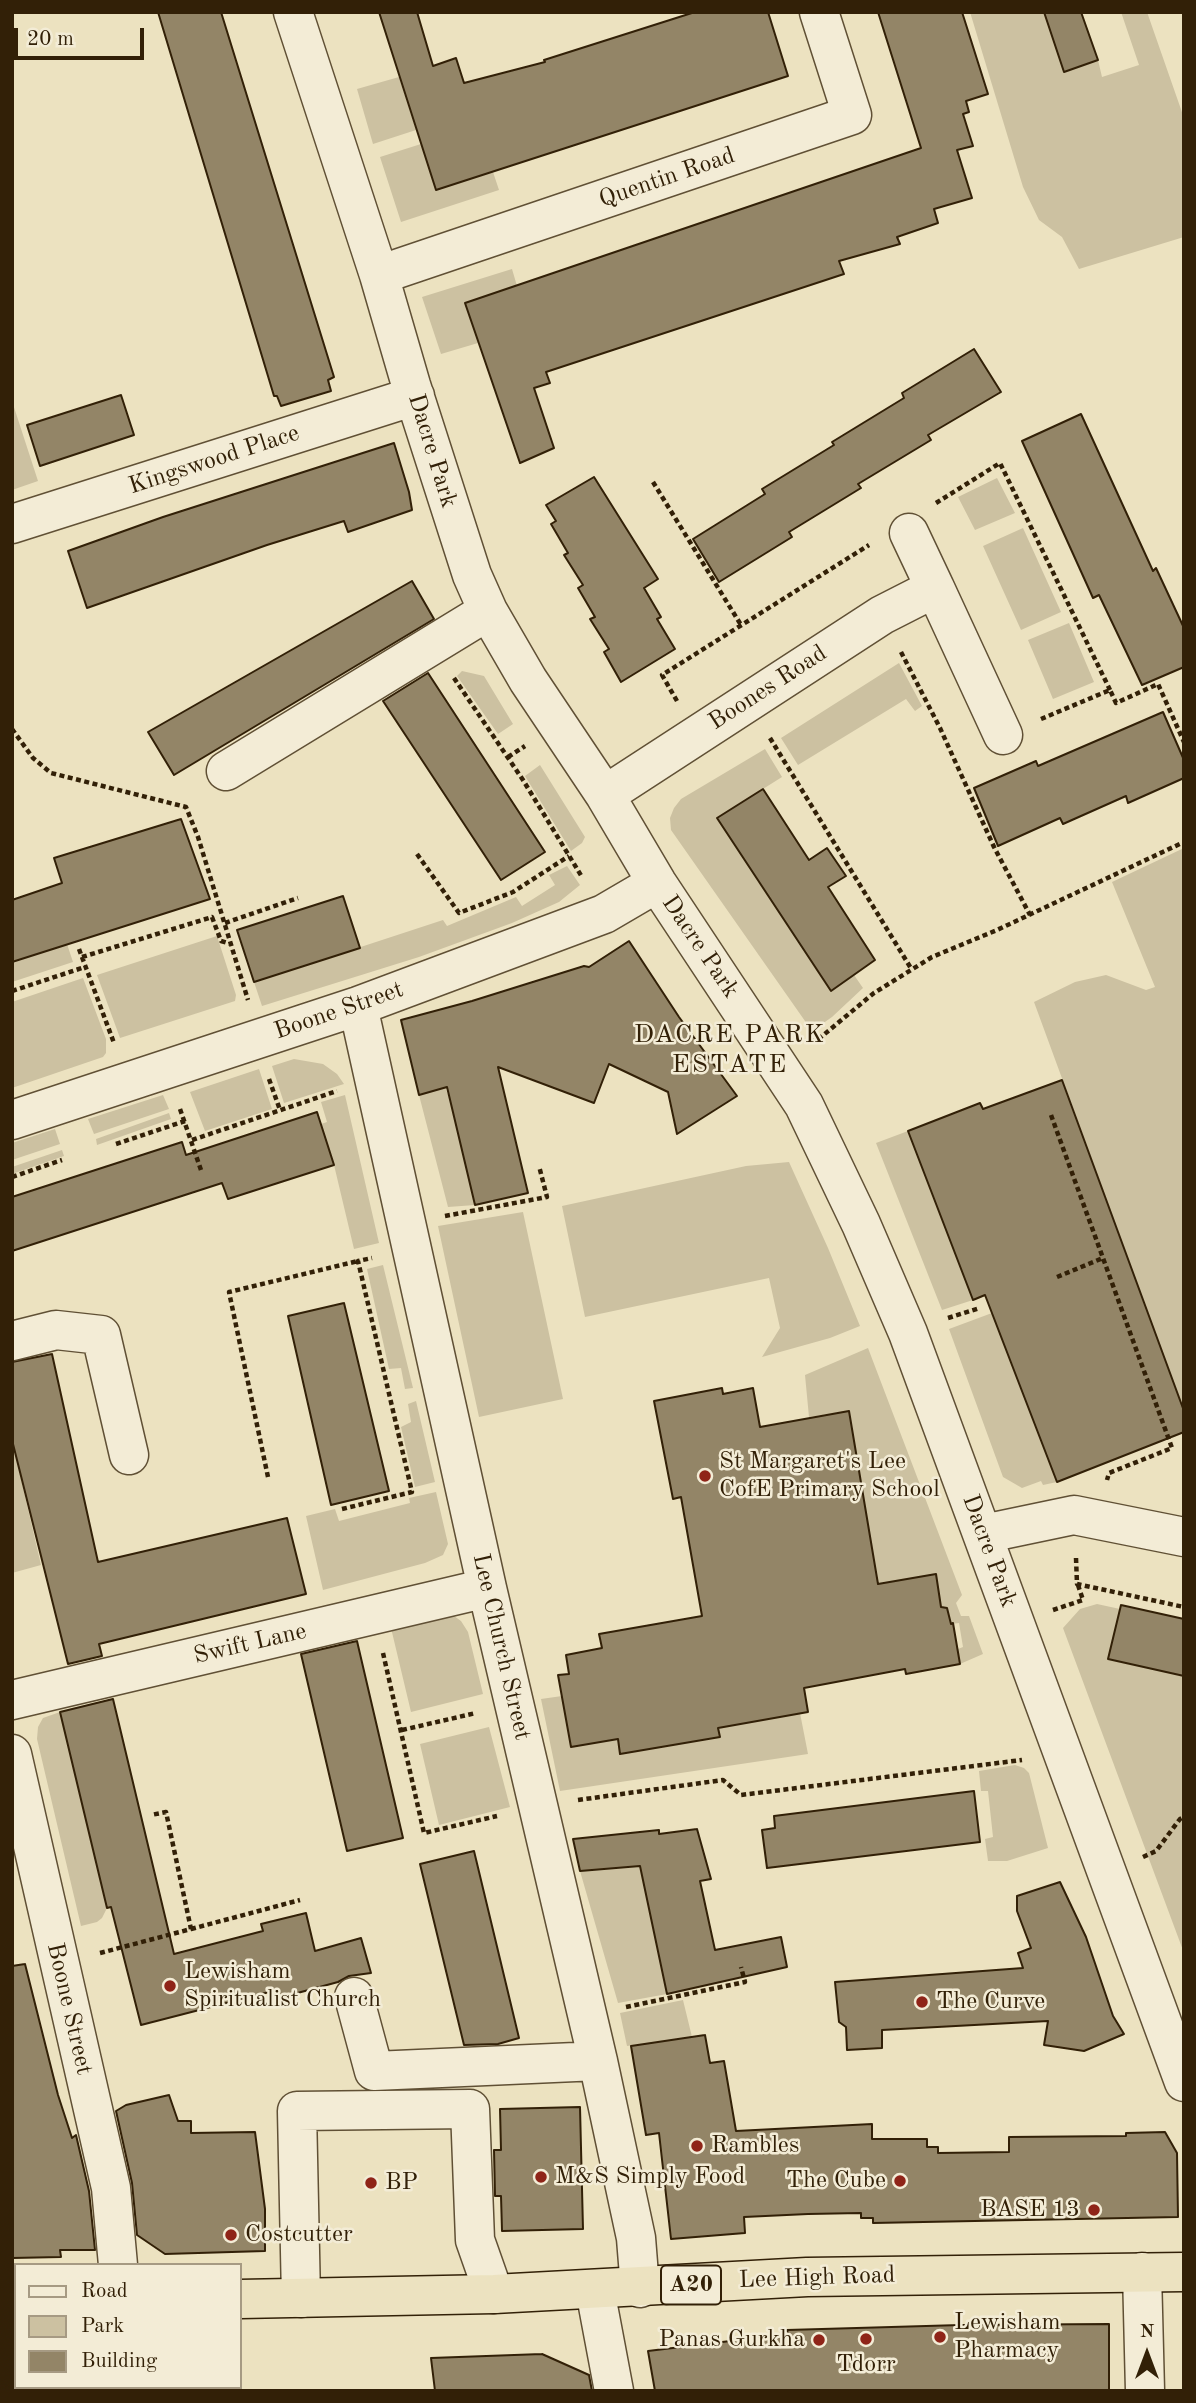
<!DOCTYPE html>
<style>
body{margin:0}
#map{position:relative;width:1196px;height:2403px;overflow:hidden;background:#ece2c0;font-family:"Old Standard TT",serif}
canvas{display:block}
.frame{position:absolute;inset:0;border:14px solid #322007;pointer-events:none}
.legend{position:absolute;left:14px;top:2263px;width:228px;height:126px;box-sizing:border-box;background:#f3ecd6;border:2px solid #a69a83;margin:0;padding:9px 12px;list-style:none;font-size:21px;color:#322007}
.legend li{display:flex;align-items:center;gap:14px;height:35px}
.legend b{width:35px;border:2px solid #a69a83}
.north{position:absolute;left:1112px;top:2319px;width:70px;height:70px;-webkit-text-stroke:5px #f3ecd6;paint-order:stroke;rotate:0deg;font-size:19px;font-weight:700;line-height:28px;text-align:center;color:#322007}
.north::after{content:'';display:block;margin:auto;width:24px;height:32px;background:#322007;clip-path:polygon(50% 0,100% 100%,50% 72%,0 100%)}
.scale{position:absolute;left:14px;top:28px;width:130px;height:32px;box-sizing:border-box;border:4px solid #322007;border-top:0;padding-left:9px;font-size:21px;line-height:24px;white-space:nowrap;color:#322007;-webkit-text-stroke:5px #f3ecd6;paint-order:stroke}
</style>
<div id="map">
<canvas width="1196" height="2403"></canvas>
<div class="frame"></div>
<ul class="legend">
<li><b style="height:9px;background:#f3ecd6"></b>Road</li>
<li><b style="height:19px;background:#ccc1a1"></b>Park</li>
<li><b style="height:19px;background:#938567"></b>Building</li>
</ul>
<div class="north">N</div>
<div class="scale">20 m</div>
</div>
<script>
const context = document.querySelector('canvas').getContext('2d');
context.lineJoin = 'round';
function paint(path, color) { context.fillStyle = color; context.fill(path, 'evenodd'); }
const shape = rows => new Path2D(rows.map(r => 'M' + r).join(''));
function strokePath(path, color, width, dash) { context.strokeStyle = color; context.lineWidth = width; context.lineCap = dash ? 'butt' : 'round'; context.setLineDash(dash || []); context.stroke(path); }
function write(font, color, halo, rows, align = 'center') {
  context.font = font + ' "Old Standard TT",serif'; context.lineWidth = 5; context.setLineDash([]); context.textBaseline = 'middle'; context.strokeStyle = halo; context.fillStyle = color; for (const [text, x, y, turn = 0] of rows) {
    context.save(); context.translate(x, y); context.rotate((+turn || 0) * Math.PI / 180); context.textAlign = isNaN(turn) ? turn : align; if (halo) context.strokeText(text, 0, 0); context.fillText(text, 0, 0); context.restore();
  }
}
paint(shape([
 [970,12,1044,12,1064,72,1098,60,1102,77,1139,65,1121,12,1147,12,1184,118,1184,237,1079,269,1062,237,1039,220,1023,187],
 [399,77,416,130,373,144,357,89],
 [421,144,436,190,493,172,499,190,401,222,380,157],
 [512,269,517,286,465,303,478,343,441,354,422,297],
 [12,401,38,481,12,490],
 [997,478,1015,513,975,530,958,497],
 [1023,528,1061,612,1021,630,983,546],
 [1069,623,1094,682,1053,699,1028,640],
 [899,663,922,706,915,711,906,699,798,765,781,738],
 [462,671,484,676,513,724,498,734,457,676],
 [765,749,782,777,717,818,830,990,854,975,863,988,832,1017,812,1031,671,830,670,818,674,808,681,799],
 [540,765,585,837,582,843,571,851,525,776],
 [1184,848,1184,1411,1034,1002,1075,982,1106,975,1146,990,1155,987,1112,882],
 [567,866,580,885,559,902,512,923,419,957,262,1006,254,982,443,920,447,926,516,897,522,906,555,885,549,875],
 [217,936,236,995,235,1001,120,1038,97,975],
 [67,944,73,962,12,982,12,962],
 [83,978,106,1039,106,1053,103,1057,12,1088,12,1002],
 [294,1059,323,1064,337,1074,344,1084,284,1103,272,1066],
 [259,1069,272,1109,205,1131,190,1092],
 [445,1087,449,1097,475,1205,448,1207,419,1095],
 [163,1095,169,1109,94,1134,88,1119],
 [345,1095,379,1243,354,1249,334,1165,321,1124,327,1122,321,1102],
 [169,1113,171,1119,97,1145,96,1139],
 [55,1129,60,1144,12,1160,12,1143],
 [908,1131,973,1300,942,1310,876,1143],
 [62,1150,64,1156,12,1174,12,1167],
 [789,1162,828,1248,860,1326,830,1338,762,1357,780,1328,769,1278,585,1317,562,1206,746,1166],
 [523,1212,563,1399,479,1417,438,1226],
 [383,1265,413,1388,405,1389,401,1368,389,1369,367,1269],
 [992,1313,1057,1482,1043,1485,1041,1481,1022,1488,1003,1477,949,1329],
 [868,1348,962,1595,956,1603,961,1616,969,1616,983,1654,960,1664,958,1649,963,1647,959,1623,951,1624,947,1608,941,1607,936,1574,852,1589,874,1559,849,1411,809,1417,805,1375],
 [416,1401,435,1482,415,1487,401,1427,411,1422,408,1404],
 [12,1440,41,1565,12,1573],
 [436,1492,448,1544,443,1555,425,1563,323,1590,306,1516,335,1509,339,1521,410,1503,409,1498],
 [1097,1604,1120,1609,1108,1659,1184,1676,1184,1953,1063,1628,1080,1609],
 [444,1615,454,1616,461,1621,468,1632,483,1694,411,1712,391,1628],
 [562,1696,618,1739,621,1754,719,1737,716,1718,775,1718,800,1713,808,1754,560,1791,541,1699],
 [60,1712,107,1908,102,1918,97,1922,81,1926,37,1739,38,1727,43,1718],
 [489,1727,510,1807,439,1825,420,1744],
 [1015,1765,1024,1768,1029,1773,1048,1848,1007,1861,988,1861,985,1839,993,1837,988,1791,981,1791,979,1771],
 [640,1866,667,1994,618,2003,580,1871],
 [683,2000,692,2037,627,2046,620,2013]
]), '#ccc1a1');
const building = shape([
 [158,12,221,12,334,377,328,380,331,391,281,406,277,396,274,396,158,12],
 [379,12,417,12,433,66,456,58,464,83,545,62,544,60,695,12,768,12,788,76,436,190,379,12],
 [878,12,962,12,988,94,966,101,969,112,963,114,973,146,957,150,972,198,934,209,938,223,897,237,900,244,839,261,844,274,546,372,550,383,534,388,554,448,520,463,465,303,921,148,878,12],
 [1044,12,1081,12,1098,60,1064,72,1044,12],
 [974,349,1001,392,928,435,931,440,858,484,861,488,789,532,792,537,719,582,693,539,765,494,762,489,834,445,832,442,904,398,902,393,974,349],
 [121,395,134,435,40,466,27,425,121,395],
 [1081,414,1153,571,1156,568,1184,628,1184,667,1142,685,1099,595,1093,598,1022,441,1081,414],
 [394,443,409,492,412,510,348,532,344,521,267,545,87,608,68,551,163,517,394,443],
 [594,477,658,579,644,588,661,617,657,619,675,649,621,682,604,652,609,649,590,619,595,617,578,588,583,585,564,555,568,553,551,524,556,521,546,505,594,477],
 [412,581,434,619,174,775,148,732,412,581],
 [428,673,545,852,501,880,383,701,428,673],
 [1163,712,1184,760,1184,778,1128,803,1126,796,1063,824,1060,818,998,846,974,788,1036,761,1038,766,1163,712],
 [763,789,809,860,827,848,846,876,828,887,875,960,831,991,717,818,763,789],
 [181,819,210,899,12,962,12,900,62,883,54,858,181,819],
 [343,896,360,948,254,982,237,930,343,896],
 [629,941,679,1017,737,1096,677,1134,668,1092,609,1064,594,1103,498,1067,528,1193,475,1205,447,1087,419,1095,401,1020,472,1001,584,966,589,967,629,941],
 [1062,1080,1184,1411,1184,1432,1057,1482,985,1295,973,1300,908,1131,980,1103,983,1109,1062,1080],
 [317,1112,334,1165,228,1199,222,1183,12,1251,12,1197,182,1142,186,1155,317,1112],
 [344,1303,389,1491,331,1505,288,1316,344,1303],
 [52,1354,98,1562,287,1518,306,1594,99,1644,102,1656,68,1664,12,1440,12,1362,52,1354],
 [722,1388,723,1394,753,1388,760,1427,849,1411,878,1584,936,1574,941,1607,947,1608,951,1624,953,1623,960,1664,906,1674,905,1669,804,1688,808,1712,718,1728,720,1737,620,1754,618,1739,571,1747,558,1675,569,1674,566,1655,602,1648,599,1634,702,1616,681,1497,673,1499,654,1401,722,1388],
 [1121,1605,1184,1619,1184,1676,1108,1659,1121,1605],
 [357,1641,403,1838,347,1851,301,1654,357,1641],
 [113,1699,174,1954,263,1931,261,1924,306,1913,315,1951,361,1938,371,1973,349,1976,338,1982,279,1998,277,1990,141,2025,111,1907,107,1908,60,1712,113,1699],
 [974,1791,980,1842,767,1868,762,1830,775,1828,774,1816,974,1791],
 [697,1829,711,1879,700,1881,715,1950,781,1937,787,1967,667,1994,640,1866,580,1871,573,1839,659,1830,659,1834,697,1829],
 [474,1851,519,2038,498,2044,464,2045,420,1864,474,1851],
 [1060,1882,1086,1937,1113,2016,1124,2034,1084,2051,1044,2045,1048,2021,882,2030,882,2048,847,2050,846,2027,839,2022,835,1982,1023,1968,1018,1953,1031,1948,1017,1911,1017,1896,1060,1882],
 [25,1964,58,2095,72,2138,76,2135,89,2191,95,2250,60,2250,61,2257,12,2258,12,1966,25,1964],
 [705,2035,710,2063,724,2061,736,2131,872,2124,872,2139,927,2139,927,2147,938,2147,938,2153,1009,2152,1009,2137,1126,2136,1126,2133,1165,2132,1177,2153,1178,2217,873,2223,873,2218,861,2218,861,2213,808,2214,744,2217,745,2233,671,2239,659,2133,646,2135,631,2046,705,2035],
 [169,2095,178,2121,191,2121,191,2133,255,2132,265,2209,265,2251,165,2254,137,2235,132,2183,116,2111,126,2105,169,2095],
 [580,2107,583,2229,502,2231,501,2196,495,2196,494,2150,501,2150,500,2109,580,2107],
 [1109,2324,1109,2391,655,2391,648,2351,788,2334,787,2330,961,2325,1109,2324],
 [542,2354,589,2375,592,2391,435,2391,431,2358,542,2354]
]);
paint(building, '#938567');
strokePath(building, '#322007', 2);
const minor = shape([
 [293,12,379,275,411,385,472,575,488,611,528,680,605,795,657,883,804,1105,861,1224,908,1333,1184,2082],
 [379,275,852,115,819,12],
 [12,524,415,396],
 [909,533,935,588],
 [226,771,488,611],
 [605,795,882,615,935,588,1003,735],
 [358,1006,487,1588,598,2061,636,2238,640,2288],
 [12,1120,358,1006,604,914,657,883],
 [12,1341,56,1330,101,1335,129,1455],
 [983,1534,1074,1515,1184,1537],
 [12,1700,487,1588],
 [12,1754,111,2188,118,2265],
 [354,1997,374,2071,598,2061],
 [1142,2272,1145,2391],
 [595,2290,614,2391],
 [301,2298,297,2111,470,2109,475,2240,494,2294]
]);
const highway = shape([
 [240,2299,494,2294,807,2277,1184,2272],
 [12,2303,16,2303]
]);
strokePath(minor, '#605035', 41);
strokePath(highway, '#322007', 41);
strokePath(shape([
 [653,482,741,625],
 [936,503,1000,463,1110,690],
 [901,652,940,728,994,847,1030,915],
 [454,678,523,780,582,877],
 [677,701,662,675,869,545],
 [1041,719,1110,690,1116,703,1158,684,1184,742],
 [12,729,33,758,51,773,186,807,198,837,248,1000],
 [770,738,912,970],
 [508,757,525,746],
 [417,854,459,913,513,892,569,856],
 [225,923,298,898],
 [79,949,114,1043],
 [82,957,212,917,221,941,231,944],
 [12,991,85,967],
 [810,1042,821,1037,874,993,932,957,997,930,1184,842],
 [269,1079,280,1110],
 [180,1109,202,1173],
 [1051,1115,1172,1448,1109,1473,1107,1480],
 [192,1140,337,1091],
 [116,1144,185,1121],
 [12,1177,62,1160],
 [445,1216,547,1197,539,1166],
 [1057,1277,1103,1258],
 [948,1318,980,1308],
 [268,1477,229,1292,358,1261],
 [342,1509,412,1492,358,1261,372,1258],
 [1076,1558,1077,1584,1184,1607],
 [1053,1610,1083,1600,1078,1585],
 [383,1653,424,1833,497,1816],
 [402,1730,476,1713],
 [578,1800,723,1780,741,1795,1022,1760],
 [1143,1857,1156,1851,1180,1819,1184,1817],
 [191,1929,300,1900],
 [100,1953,191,1929,166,1812,151,1815],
 [626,2007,745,1982,741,1967]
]), '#322007', 4.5, [5, 3.5]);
strokePath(minor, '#f3ecd6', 38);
strokePath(highway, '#ece2c0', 38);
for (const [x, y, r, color] of [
 [705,1476,7,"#8f2418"],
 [170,1986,7,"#8f2418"],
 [922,2002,7,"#8f2418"],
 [697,2146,7,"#8f2418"],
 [541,2177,7,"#8f2418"],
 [900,2181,7,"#8f2418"],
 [371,2183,7,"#8f2418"],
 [1094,2210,7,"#8f2418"],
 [231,2235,7,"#8f2418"],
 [940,2337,7,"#8f2418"],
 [866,2339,7,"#8f2418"],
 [819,2340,7,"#8f2418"]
]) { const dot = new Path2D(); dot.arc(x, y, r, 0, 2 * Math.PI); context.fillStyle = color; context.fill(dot); strokePath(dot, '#f3ecd6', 2.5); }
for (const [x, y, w] of [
 [691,2285,60]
]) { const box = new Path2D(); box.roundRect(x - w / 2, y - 19.5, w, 39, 5); context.fillStyle = '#f3ecd6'; context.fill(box); strokePath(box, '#322007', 2); }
write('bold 23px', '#322007', null, [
 ["A20",691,2285]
]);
write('24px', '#322007', '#f3ecd6', [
 ["Quentin Road",667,178,-19],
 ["Dacre Park",432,451,73],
 ["Kingswood Place",214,460,-18],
 ["Boones Road",768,688,-33],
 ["Dacre Park",700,947,56],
 ["Boone Street",339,1011,-19],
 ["Dacre Park",989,1551,70],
 ["Swift Lane",250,1644,-13],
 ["Lee Church Street",501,1647,77],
 ["Boone Street",69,2009,77],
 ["Lee High Road",817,2278,-2]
]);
write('24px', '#322007', '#f3ecd6', [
 ["St Margaret's Lee",719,1462],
 ["CofE Primary School",719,1490],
 ["Lewisham",184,1972],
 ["Spiritualist Church",184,2000],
 ["The Curve",936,2002],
 ["Rambles",711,2146],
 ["M&S Simply Food",555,2177],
 ["The Cube",886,2181,"right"],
 ["BP",385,2183],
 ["BASE 13",1080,2210,"right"],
 ["Costcutter",245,2235],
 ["Lewisham",954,2323],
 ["Pharmacy",954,2351],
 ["Panas Gurkha",805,2340,"right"],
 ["Tdorr",866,2365,"center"]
], 'left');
context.letterSpacing = '2px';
write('26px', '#322007', '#f3ecd6', [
 ["DACRE PARK",730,1035],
 ["ESTATE",730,1065]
]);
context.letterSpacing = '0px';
</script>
